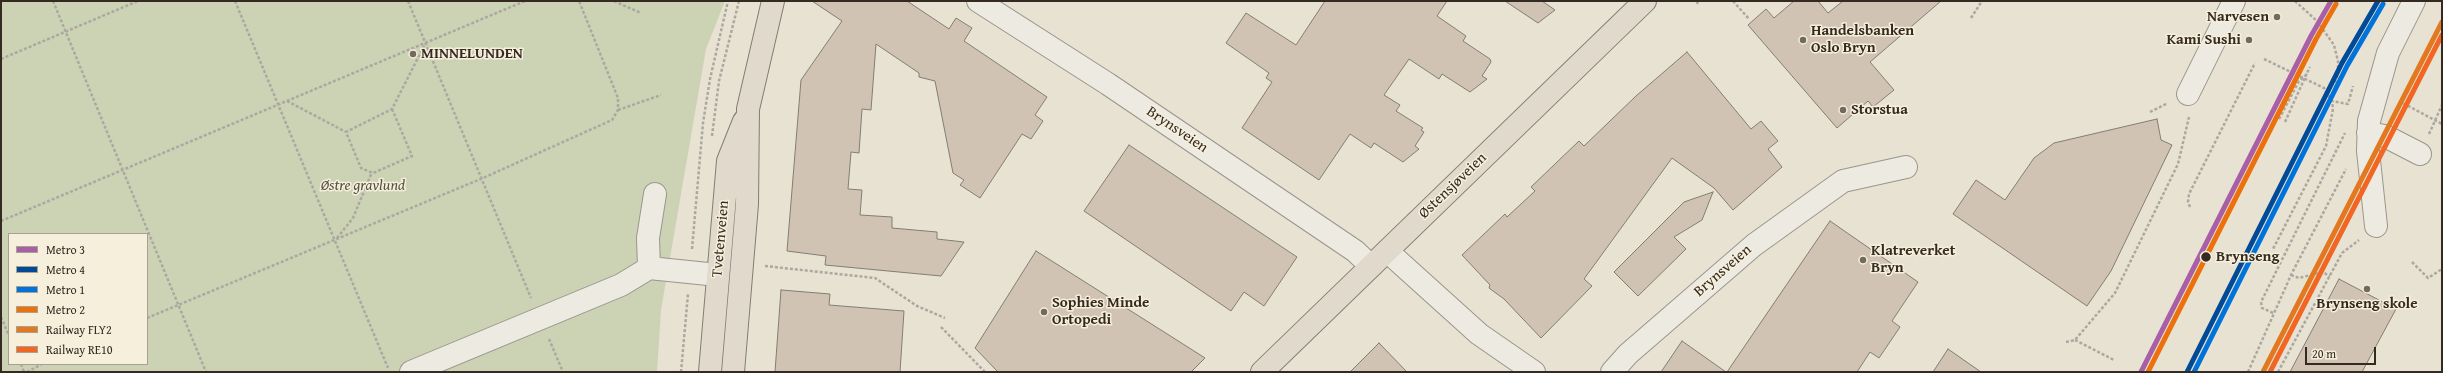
<!DOCTYPE html>
<meta charset="utf-8">
<style>
body{margin:0}
#map{position:relative;width:2443px;height:373px;overflow:hidden;background:#e8e2d2;font-family:"Gentium Book Plus",serif}
canvas{display:block}
.frame{position:absolute;inset:0;border:2px solid #342a21;pointer-events:none}
.legend{position:absolute;left:8px;top:233px;width:140px;height:132px;box-sizing:border-box;background:#f6efdc;border:1px solid #a8a091;margin:0;padding:5px 7px;list-style:none;font-size:12px;color:#342a21}
.legend li{display:flex;align-items:center;gap:8px;height:20px}
.legend b{width:20px;border:1px solid #a8a091}
.scale{position:absolute;left:2305px;top:347px;width:71px;height:18px;box-sizing:border-box;border:2px solid #342a21;border-top:0;padding-left:5px;font-size:12px;line-height:14px;white-space:nowrap;color:#342a21;-webkit-text-stroke:3px #f6efdc;paint-order:stroke}
</style>
<div id="map">
<canvas width="2443" height="373"></canvas>
<div class="frame"></div>
<ul class="legend">
<li><b style="height:5px;background:#a85fa5"></b>Metro 3</li>
<li><b style="height:5px;background:#004a98"></b>Metro 4</li>
<li><b style="height:5px;background:#0073db"></b>Metro 1</li>
<li><b style="height:5px;background:#ec700c"></b>Metro 2</li>
<li><b style="height:5px;background:#e27920"></b>Railway FLY2</li>
<li><b style="height:5px;background:#f26522"></b>Railway RE10</li>
</ul>
<div class="scale">20 m</div>
</div>
<script>
const context = document.querySelector('canvas').getContext('2d');
context.lineJoin = 'round';
function paint(path, color) { context.fillStyle = color; context.fill(path, 'evenodd'); }
const shape = rows => new Path2D(rows.map(r => 'M' + r).join(''));
function strokePath(path, color, width, dash) { context.strokeStyle = color; context.lineWidth = width; context.lineCap = dash ? 'butt' : 'round'; context.setLineDash(dash || []); context.stroke(path); }
function write(font, color, halo, rows, align = 'center') {
  context.font = font + ' "Gentium Book Plus",serif'; context.lineWidth = 3; context.setLineDash([]); context.textBaseline = 'middle'; context.strokeStyle = halo; context.fillStyle = color; for (const [text, x, y, turn = 0] of rows) {
    context.save(); context.translate(x, y); context.rotate((+turn || 0) * Math.PI / 180); context.textAlign = isNaN(turn) ? turn : align; if (halo) context.strokeText(text, 0, 0); context.fillText(text, 0, 0); context.restore();
  }
}
paint(shape([
 [1,1,725,1,706,49,661,310,657,372,1,372],
 [9,234,147,234,147,364,9,364]
]), '#cbd3b4');
const building = shape([
 [812,1,907,1,949,29,956,18,972,28,964,41,1047,97,1035,115,1043,121,1031,139,1022,134,980,198,960,185,964,180,953,173,935,81,919,77,919,73,876,44,871,110,862,109,859,153,851,152,848,189,862,190,860,215,892,217,892,228,937,232,937,239,964,242,941,276,825,265,826,256,787,251,801,80,842,21,812,1],
 [1325,1,1447,1,1437,16,1466,36,1463,41,1490,59,1491,62,1482,76,1487,79,1470,92,1442,74,1439,79,1409,59,1384,95,1400,105,1396,111,1423,128,1421,130,1424,132,1415,146,1419,149,1403,162,1374,143,1371,148,1350,134,1319,180,1242,128,1272,82,1266,78,1269,73,1226,43,1246,13,1296,45,1325,1],
 [1505,1,1542,1,1555,10,1538,23,1505,1],
 [1794,1,1818,1,1828,13,1843,1,1941,1,1870,62,1894,90,1873,107,1868,101,1837,128,1748,25,1766,9,1774,18,1794,1],
 [1687,52,1751,129,1761,121,1778,141,1768,149,1782,167,1733,210,1714,188,1672,158,1584,279,1592,286,1541,338,1504,299,1489,288,1490,285,1462,255,1505,214,1507,217,1535,191,1531,187,1579,141,1584,146,1636,96,1687,52],
 [2157,119,2161,140,2172,145,2111,271,2087,306,1953,214,1976,180,2005,200,2034,158,2054,143,2157,119],
 [1129,145,1297,257,1264,306,1244,292,1231,311,1084,211,1129,145],
 [1713,192,1702,220,1674,237,1686,249,1638,296,1614,272,1684,202,1713,192],
 [1830,221,1918,282,1892,321,1900,327,1879,358,1870,352,1857,372,1727,372,1830,221],
 [1036,251,1172,337,1205,358,1191,372,998,372,975,348,1036,251],
 [2339,279,2396,309,2362,372,2290,372,2339,279],
 [781,290,830,294,829,305,904,311,900,372,775,372,781,290],
 [1682,341,1726,372,1661,372,1682,341],
 [1379,343,1407,372,1350,372,1379,343],
 [1948,349,1981,372,1933,372,1948,349]
]);
paint(building, '#d1c3b4');
strokePath(building, '#827d74', 1);
const minor = shape([
 [978,1,1108,84,1355,251,1371,266],
 [2188,94,2234,1],
 [2368,133,2385,136,2420,154],
 [2376,226,2368,151,2369,121,2388,53,2414,1],
 [1387,251,1479,334,1534,372],
 [649,268,648,238,655,194],
 [411,372,621,285,649,268,718,275],
 [1612,372,1628,354,1754,245,1843,181,1906,167]
]);
const major = shape([
 [710,372,728,161,744,121],
 [733,372,747,204,748,109,773,1],
 [1262,372,1645,1]
]);
strokePath(minor, '#9a968c', 24);
strokePath(major, '#827d74', 24);
strokePath(shape([
 [53,1,206,372],
 [235,1,388,368],
 [408,1,531,298],
 [614,1,641,13],
 [1733,1,1749,19],
 [2295,1,2317,21,2334,45,2338,61,2338,73,2332,101,2348,104,2353,86],
 [1697,4,1698,1],
 [1971,18,1982,1],
 [1,59,138,1],
 [287,101,346,132],
 [2399,101,2442,124],
 [392,109,412,156,373,173,361,168,346,132,392,109,425,44],
 [618,110,661,95],
 [2150,112,2168,103],
 [2279,119,2299,81,2306,75,2310,67],
 [2285,122,2307,73],
 [2429,134,2442,105],
 [712,136,719,81,739,1],
 [2190,207,2188,202,2189,194,2255,63],
 [1,221,525,1],
 [337,238,353,218,372,172],
 [692,249,703,123,710,79,728,1],
 [2275,259,2280,262],
 [2412,262,2428,278,2442,269],
 [765,266,875,278,917,306,945,318],
 [2291,275,2299,278,2322,272,2330,276],
 [2273,313,2262,308,2261,302,2345,133],
 [1,317,9,336],
 [147,318,483,178,612,120,618,110,618,98,579,1],
 [941,327,985,372],
 [549,339,563,372],
 [2075,340,2114,360],
 [2066,342,2075,340,2115,293,2178,164,2189,117],
 [21,364,24,372],
 [27,372,42,364],
 [681,372,688,294],
 [2248,372,2291,275,2346,169],
 [2278,372,2342,253,2359,240]
]), '#aca8a1', 2.5, [3, 2]);
strokePath(minor, '#edeae1', 22);
strokePath(major, '#e0d9cc', 22);
strokePath(shape([
 [2264,59,2324,88,2332,101,2333,109,2326,146,2273,249]
]), '#aca8a1', 2.5, [3, 2]);
strokePath(shape([
 [2263,372,2442,22]
]), '#e27920', 5);
strokePath(shape([
 [2270,372,2442,35]
]), '#f26522', 5);
strokePath(shape([
 [2141,372,2311,36,2331,1]
]), '#a85fa5', 5);
strokePath(shape([
 [2187,372,2342,63,2378,1]
]), '#004a98', 5);
strokePath(shape([
 [2194,372,2347,66,2383,4]
]), '#0073db', 5);
strokePath(shape([
 [2148,372,2316,39,2336,4]
]), '#ec700c', 5);
for (const [x, y, r, color] of [
 [2277,17,4,"#736a5f"],
 [1803,40,4,"#736a5f"],
 [2249,40,4,"#736a5f"],
 [413,54,4,"#736a5f"],
 [1843,110,4,"#736a5f"],
 [2206,257,5.5,"#342a21"],
 [1863,260,4,"#736a5f"],
 [2367,289,4,"#736a5f"],
 [1044,312,4,"#736a5f"]
]) { const dot = new Path2D(); dot.arc(x, y, r, 0, 2 * Math.PI); context.fillStyle = color; context.fill(dot); strokePath(dot, '#f6efdc', 1.5); }
write('bold 15px', '#342a21', '#f6efdc', [
 ["Narvesen",2269,17,"right"],
 ["Handelsbanken",1811,31],
 ["Oslo Bryn",1811,48],
 ["Kami Sushi",2241,40,"right"],
 ["MINNELUNDEN",421,54],
 ["Storstua",1851,110],
 ["Klatreverket",1871,251],
 ["Bryn",1871,268],
 ["Sophies Minde",1052,303],
 ["Ortopedi",1052,320],
 ["Brynseng skole",2367,304,"center"]
], 'left');
write('15px', '#342a21', '#f6efdc', [
 ["Brynsveien",1177,130,34],
 ["Østensjøveien",1453,186,-44],
 ["Tvetenveien",721,239,-85],
 ["Brynsveien",1723,271,-41]
]);
write('italic 15px', '#545140', '#f6efdc', [
 ["Østre gravlund",363,186]
]);
write('bold 15px', '#342a21', '#f6efdc', [
 ["Brynseng",2216,257]
], 'left');
</script>
